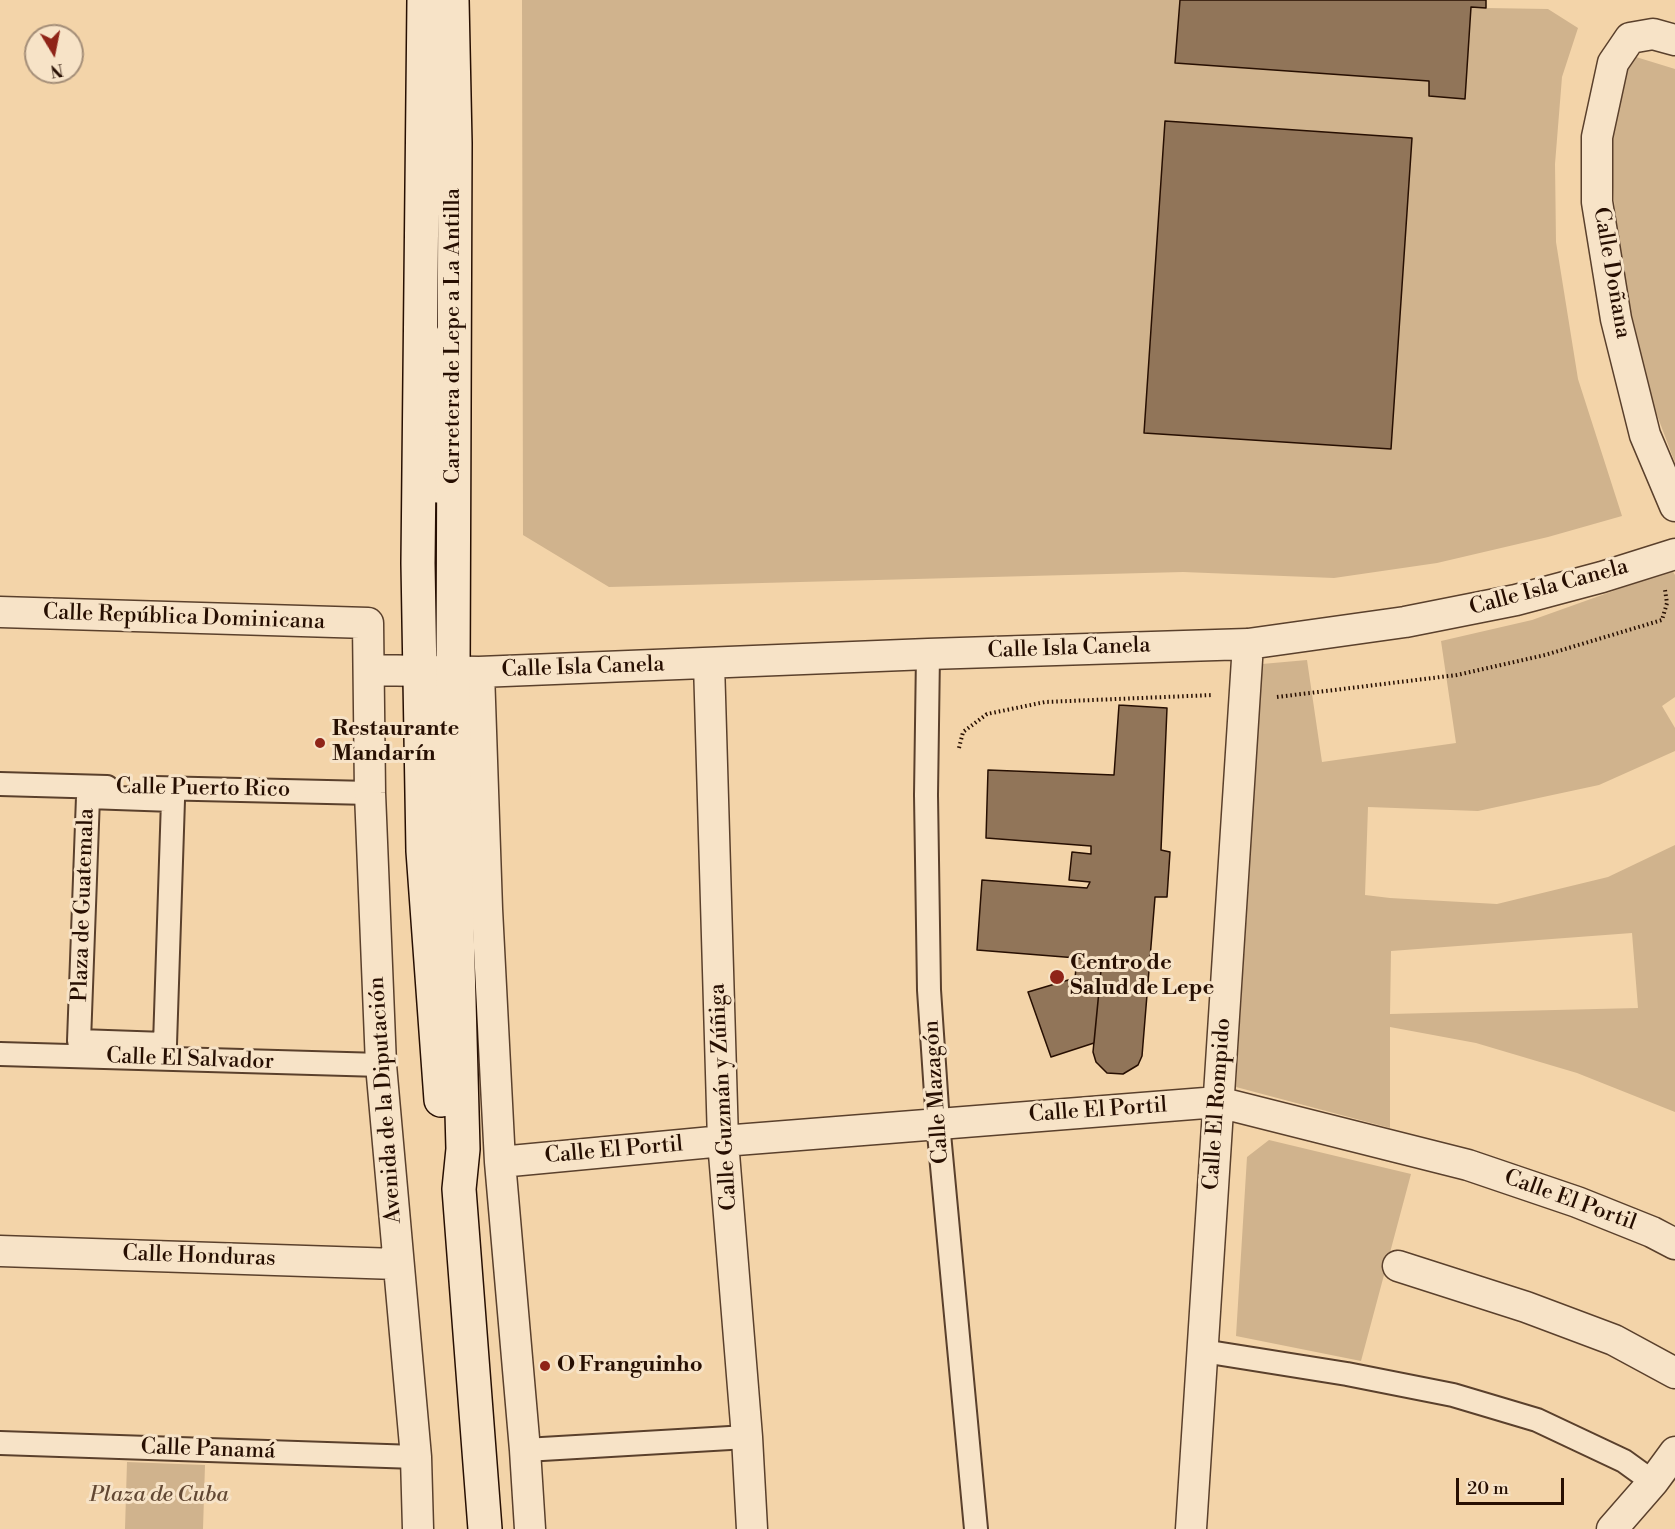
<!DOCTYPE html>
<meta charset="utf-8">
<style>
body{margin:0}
#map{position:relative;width:1675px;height:1529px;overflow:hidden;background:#f3d4a9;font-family:"Libre Bodoni",serif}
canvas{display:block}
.north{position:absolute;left:24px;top:24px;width:60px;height:60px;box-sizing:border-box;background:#f7e3c7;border:2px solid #a48e78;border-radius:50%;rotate:170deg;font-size:16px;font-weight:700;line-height:24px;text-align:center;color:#270f02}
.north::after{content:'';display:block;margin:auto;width:21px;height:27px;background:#8f2418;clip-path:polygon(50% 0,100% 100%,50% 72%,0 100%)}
.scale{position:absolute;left:1456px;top:1478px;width:108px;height:27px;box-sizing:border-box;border:3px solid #270f02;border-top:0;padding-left:8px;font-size:18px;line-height:21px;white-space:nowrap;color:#270f02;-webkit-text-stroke:4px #f7e3c7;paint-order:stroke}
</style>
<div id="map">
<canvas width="1675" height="1529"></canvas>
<div class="north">N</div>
<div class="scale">20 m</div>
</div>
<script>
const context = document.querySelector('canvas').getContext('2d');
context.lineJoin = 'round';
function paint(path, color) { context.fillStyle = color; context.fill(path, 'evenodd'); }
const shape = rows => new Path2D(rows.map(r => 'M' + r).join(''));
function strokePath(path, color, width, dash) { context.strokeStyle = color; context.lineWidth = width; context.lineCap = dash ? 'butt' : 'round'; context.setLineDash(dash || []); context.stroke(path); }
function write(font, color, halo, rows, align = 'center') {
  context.font = font + ' "Libre Bodoni",serif'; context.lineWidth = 6; context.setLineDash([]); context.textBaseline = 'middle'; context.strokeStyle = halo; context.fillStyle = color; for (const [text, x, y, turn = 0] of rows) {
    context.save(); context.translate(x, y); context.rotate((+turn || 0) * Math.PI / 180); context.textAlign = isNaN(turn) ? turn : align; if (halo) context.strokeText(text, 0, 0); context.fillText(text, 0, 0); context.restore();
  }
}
paint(shape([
 [522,0,1486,0,1486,8,1548,9,1578,28,1562,77,1555,164,1556,242,1578,379,1622,516,1548,537,1437,563,1334,578,1183,572,609,587,523,535],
 [1636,57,1675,69,1675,463,1654,407,1619,263,1610,149,1621,71],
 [1672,570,1675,575,1675,697,1662,706,1675,728,1675,751,1599,785,1478,811,1368,807,1365,895,1390,898,1497,904,1608,877,1675,845,1675,1112,1577,1073,1476,1043,1390,1027,1390,1128,1236,1087,1262,664,1307,660,1322,762,1456,743,1441,641,1532,620],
 [1632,933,1638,1008,1390,1014,1391,951],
 [1269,1140,1411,1174,1361,1361,1236,1336,1247,1157],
 [127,1462,205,1465,203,1529,125,1529]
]), '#d0b38d');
const building = shape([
 [1180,0,1486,0,1486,8,1471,7,1465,99,1429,96,1429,81,1175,63,1180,0],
 [1165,121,1412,138,1391,449,1144,433,1165,121],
 [1119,705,1167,708,1161,850,1170,852,1167,897,1155,897,1142,1056,1138,1065,1123,1074,1107,1073,1096,1062,1093,1052,1102,960,977,950,982,880,1087,888,1090,882,1069,880,1072,852,1091,854,1091,846,986,838,988,770,1114,775,1119,705],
 [1077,958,1102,960,1094,1043,1051,1057,1028,992,1075,978,1077,958]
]);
paint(building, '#917559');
strokePath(building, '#270f02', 1.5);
const pedestrian = shape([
 [928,654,926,795,929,990,938,1123,976,1529],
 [0,784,107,787],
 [155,788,370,793],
 [88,797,173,800,165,1044,79,1041,88,797],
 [0,1054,381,1065],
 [1203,1351,1347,1374,1453,1395,1537,1420,1624,1461,1653,1482],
 [0,1443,416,1457],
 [525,1450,747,1437]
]);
const minor = shape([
 [1675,40,1653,34,1630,38,1613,63,1597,137,1597,202,1616,319,1645,435,1675,506],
 [0,612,368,623,370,793,381,1065,416,1457,418,1529],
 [709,663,723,1141,747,1437,752,1529],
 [369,670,479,672,928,654,1248,644,1405,622,1516,600,1602,577,1675,554],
 [479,672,487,909,500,1162,525,1450,530,1529],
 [500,1162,723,1141,1218,1102,1468,1165,1577,1202,1652,1232,1675,1244],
 [0,1251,397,1264],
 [1398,1266,1526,1307,1614,1340,1675,1373],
 [1191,1529,1248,644],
 [1612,1529,1653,1482,1675,1452]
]);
const tertiary = shape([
 [423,336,437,380,437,486]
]);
const secondary = shape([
 [424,0,418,563,423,851,441,1100],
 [452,0,455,143,453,672,455,851,463,1149,459,1189,485,1529]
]);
strokePath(pedestrian, '#5a402c', 26);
strokePath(minor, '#5a402c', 33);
strokePath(tertiary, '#5a402c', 36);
strokePath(secondary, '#270f02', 36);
strokePath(shape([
 [1277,697,1457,675,1545,655,1662,620,1667,603,1665,590],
 [959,748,963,732,987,714,1045,702,1213,695]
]), '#270f02', 4, [1.5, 3]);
strokePath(pedestrian, '#f7e3c7', 22);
strokePath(minor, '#f7e3c7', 30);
strokePath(tertiary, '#f7e3c7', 33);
strokePath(secondary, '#f7e3c7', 33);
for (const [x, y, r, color] of [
 [320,743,6,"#8f2418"],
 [1057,977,8,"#8f2418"],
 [545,1366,6,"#8f2418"]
]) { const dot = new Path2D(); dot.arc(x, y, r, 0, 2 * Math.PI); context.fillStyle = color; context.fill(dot); strokePath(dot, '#f7e3c7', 2); }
write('22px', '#270f02', '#f7e3c7', [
 ["Calle Doñana",1611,273,80],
 ["Carretera de Lepe a La Antilla",454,336,-90],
 ["Calle Isla Canela",1549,588,-15],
 ["Calle República Dominicana",184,618,2],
 ["Calle Isla Canela",1069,649,-2],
 ["Calle Isla Canela",583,668,-2],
 ["Calle Puerto Rico",203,789,1],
 ["Plaza de Guatemala",84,905,-88],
 ["Calle El Salvador",190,1060,2],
 ["Calle Mazagón",937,1092,-94],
 ["Calle Guzmán y Zúñiga",724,1097,-93],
 ["Avenida de la Diputación",386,1100,-94],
 ["Calle El Rompido",1218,1104,-86],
 ["Calle El Portil",1098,1111,-4],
 ["Calle El Portil",614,1151,-5],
 ["Calle El Portil",1570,1201,20],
 ["Calle Honduras",199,1257,2],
 ["Calle Panamá",208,1450,2]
]);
write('bold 22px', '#270f02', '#f7e3c7', [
 ["Restaurante",332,730],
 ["Mandarín",332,755],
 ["Centro de",1070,964],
 ["Salud de Lepe",1070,989],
 ["O Franguinho",557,1366]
], 'left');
write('italic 22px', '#624833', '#f7e3c7', [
 ["Plaza de Cuba",159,1496]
]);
</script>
